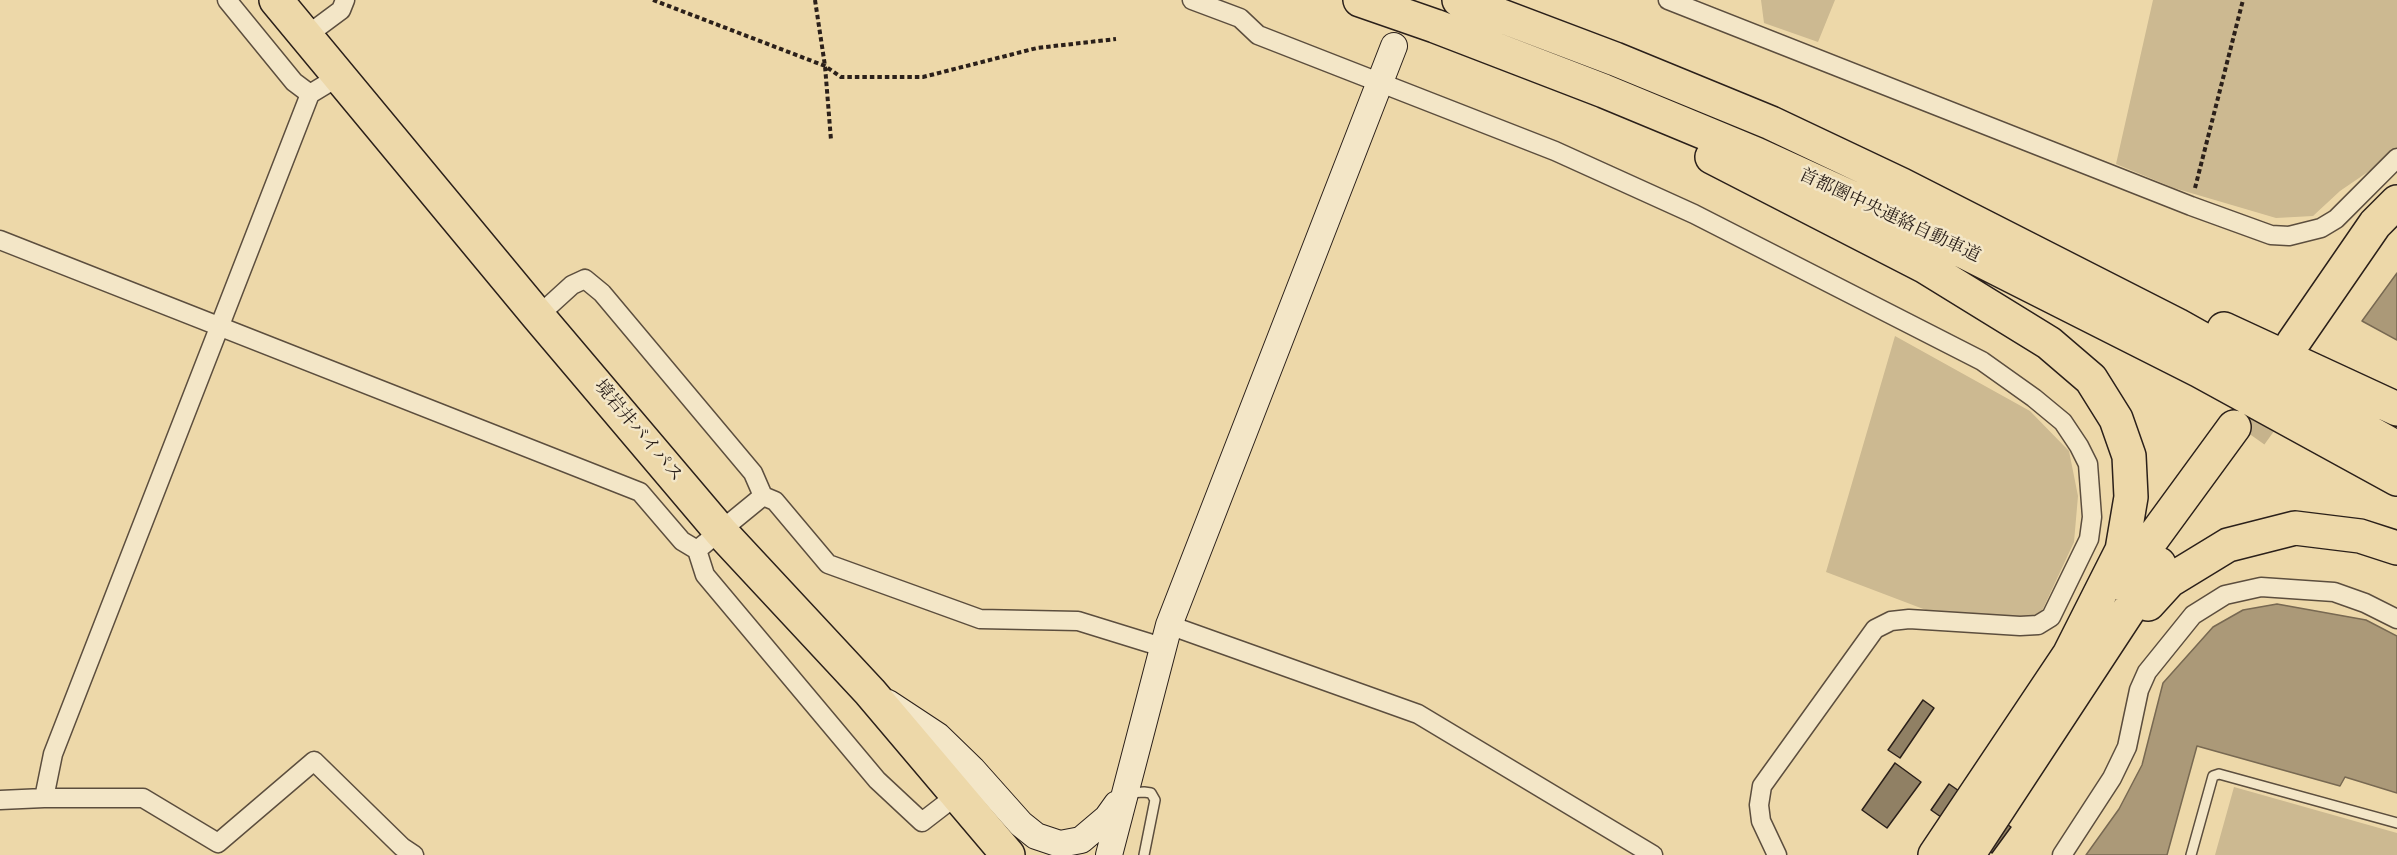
<!DOCTYPE html>
<meta charset="utf-8">
<style>
body{margin:0}
canvas{display:block;background:#edd8a9}
</style>
<canvas width="2397" height="855"></canvas>
<script>
const context = document.querySelector('canvas').getContext('2d');
context.lineJoin = 'round';
function paint(path, color) { context.fillStyle = color; context.fill(path, 'evenodd'); }
const shape = rows => new Path2D(rows.map(r => 'M' + r).join(''));
function strokePath(path, color, width, dash) { context.strokeStyle = color; context.lineWidth = width; context.lineCap = dash ? 'butt' : 'round'; context.setLineDash(dash || []); context.stroke(path); }
function write(font, color, halo, rows, align = 'center') {
  context.font = font + ' Vollkorn,"Noto Serif JP",serif'; context.lineWidth = 5; context.setLineDash([]); context.textBaseline = 'middle'; context.strokeStyle = halo; context.fillStyle = color; for (const [text, x, y, turn = 0] of rows) {
    context.save(); context.translate(x, y); context.rotate((+turn || 0) * Math.PI / 180); context.textAlign = isNaN(turn) ? turn : align; if (halo) context.strokeText(text, 0, 0); context.fillText(text, 0, 0); context.restore();
  }
}
paint(shape([
 [1761,0,1835,0,1818,42,1764,23],
 [2153,0,2397,0,2397,152,2340,191,2313,216,2276,218,2174,188,2116,164],
 [1895,336,2030,411,2069,451,2078,496,2074,542,2041,613,2018,620,1926,610,1826,572],
 [2234,787,2397,833,2397,855,2215,855]
]), '#ccb991');
const water = shape([
 [2397,273,2397,340,2362,321,2397,273],
 [2277,604,2366,620,2397,636,2397,793,2345,777,2340,786,2197,746,2167,855,2086,855,2119,809,2142,765,2163,683,2213,627,2243,610,2277,604]
]);
paint(water, '#ab9978');
strokePath(water, '#786952', 1.5);
const building = shape([
 [1923,700,1934,708,1900,758,1888,750,1923,700],
 [1895,763,1921,782,1887,828,1862,810,1895,763],
 [1949,784,2011,827,1992,853,1931,810,1949,784]
]);
paint(building, '#908064');
strokePath(building, '#2b201a', 1.5);
strokePath(shape([
 [2251,435,2312,350]
]), '#c6b38c', 33, [33, 16]);
const lane = shape([
 [1129,793,1144,792,1151,793,1155,800,1144,855],
 [2191,855,2213,776,2219,774,2397,823]
]);
const street = shape([
 [227,0,294,82,310,94],
 [1192,0,1240,18,1258,35,1555,151,1694,214,1982,361,2034,398,2063,422,2079,446,2088,464,2092,517,2089,539,2051,617,2038,625,2020,626,1909,619,1891,621,1875,629,1762,786,1759,805,1761,821,1777,855],
 [1668,0,2191,206,2271,235,2289,236,2321,228,2336,219,2397,158],
 [306,36,341,10,345,0],
 [0,240,640,492,682,541,697,550,763,496,775,501,828,564,980,619,1078,621,1162,647],
 [538,316,572,285,585,279,602,293,753,473,763,496],
 [697,550,705,575,877,780,922,822,957,795],
 [1169,625,1418,714,1653,855],
 [44,798,53,754,310,94,338,77],
 [0,800,44,798,143,798,218,843,314,761,402,847,414,855],
 [2062,855,2112,778,2127,747,2139,690,2147,672,2193,615,2225,595,2261,587,2334,592,2365,603,2397,619]
]);
const secondary = shape([
 [888,703,938,736,972,769,1021,824,1036,836,1060,844,1081,840,1107,818,1117,804],
 [1109,855,1169,625,1394,46]
]);
const highway = shape([
 [276,0,538,316,721,532,870,692,1008,855],
 [1360,0,1435,26,1604,91,1756,154,1909,224,2200,371,2397,479],
 [1459,0,1615,59,1771,123,1902,185,2177,325,2397,448],
 [1712,157,1924,266,2049,343,2091,379,2116,419,2129,456,2131,497,2122,550,2069,655],
 [2224,329,2397,409],
 [2293,343,2375,224,2397,202],
 [2120,583,2234,427],
 [2148,604,2169,581,2228,545,2295,528,2360,536,2397,548],
 [1935,855,2081,637],
 [1968,855,2159,564]
]);
strokePath(lane, '#5c4e3e', 12);
strokePath(street, '#5c4e3e', 21);
strokePath(secondary, '#2b201a', 28);
strokePath(highway, '#2b201a', 36);
strokePath(shape([
 [653,0,825,66,841,77,923,77,1037,48,1116,39],
 [815,0,825,66,831,140],
 [2195,188,2243,0]
]), '#2b201a', 4, [4.5, 3]);
strokePath(lane, '#f3e6c7', 9);
strokePath(street, '#f3e6c7', 18);
strokePath(secondary, '#f3e6c7', 26);
strokePath(highway, '#edd8a9', 33);
write('18px', '#2b201a', '#f3e6c7', [
 ["首都圏中央連絡自動車道",1889,217,25],
 ["境岩井バイパス",637,432,50]
]);
</script>
